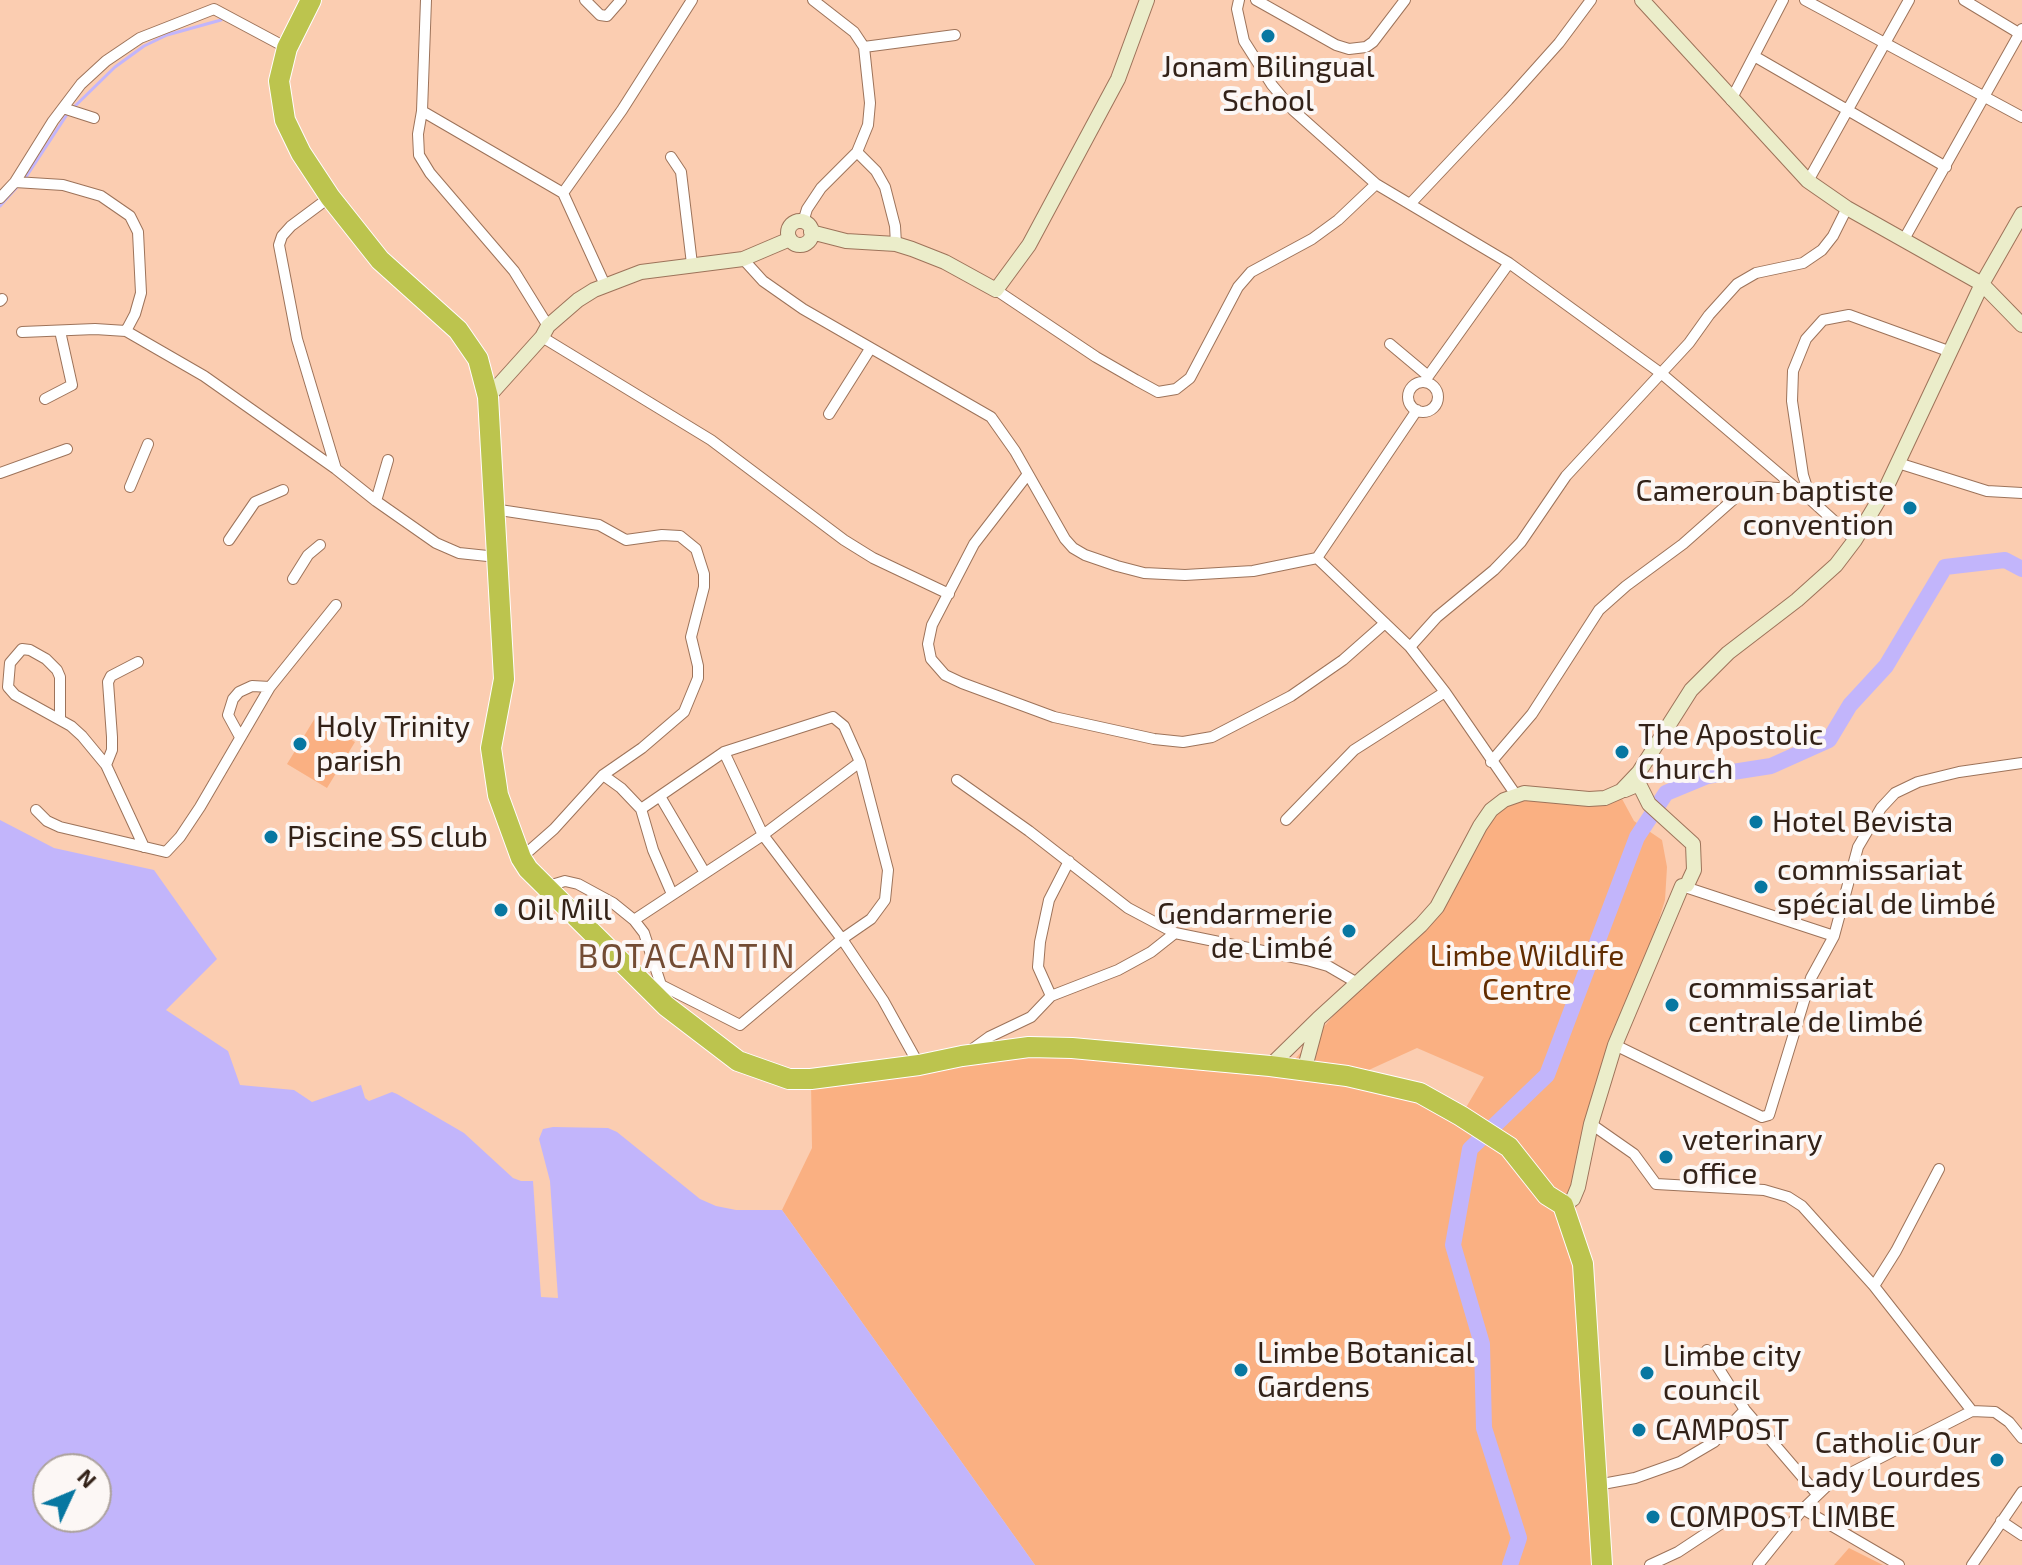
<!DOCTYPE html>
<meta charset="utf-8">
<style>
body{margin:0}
#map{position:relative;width:2022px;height:1565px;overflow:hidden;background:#fbcdb1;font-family:"Exo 2",sans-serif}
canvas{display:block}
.north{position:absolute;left:32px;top:1453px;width:80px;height:80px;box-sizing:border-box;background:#fcf7f5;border:2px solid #aca29d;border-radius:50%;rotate:46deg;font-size:22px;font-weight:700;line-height:32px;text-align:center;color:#332218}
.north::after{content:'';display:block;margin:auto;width:28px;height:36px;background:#0777a1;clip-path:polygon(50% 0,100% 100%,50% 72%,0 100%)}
</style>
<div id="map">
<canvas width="2022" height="1565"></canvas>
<div class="north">N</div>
</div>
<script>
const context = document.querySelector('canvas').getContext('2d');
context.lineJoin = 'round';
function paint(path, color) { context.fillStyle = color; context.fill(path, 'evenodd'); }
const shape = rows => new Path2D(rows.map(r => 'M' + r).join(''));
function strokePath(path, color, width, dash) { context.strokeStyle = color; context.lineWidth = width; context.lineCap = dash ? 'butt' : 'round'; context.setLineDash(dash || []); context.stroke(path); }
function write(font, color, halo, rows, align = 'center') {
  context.font = font + ' "Exo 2",sans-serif'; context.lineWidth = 8; context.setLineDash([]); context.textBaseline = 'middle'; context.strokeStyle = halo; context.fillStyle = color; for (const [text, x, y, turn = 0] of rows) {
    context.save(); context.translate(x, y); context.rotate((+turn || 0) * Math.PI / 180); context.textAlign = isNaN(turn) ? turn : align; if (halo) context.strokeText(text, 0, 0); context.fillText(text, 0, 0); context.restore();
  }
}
paint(shape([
 [315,718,355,742,327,788,287,764],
 [1621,797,1634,821,1662,840,1667,867,1665,900,1592,1135,1576,1209,1561,1220,1579,1267,1600,1565,1035,1565,782,1210,812,1148,811,1081,1032,1048,1287,1068,1359,987,1431,921,1491,811,1505,801],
 [1417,1048,1484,1077,1461,1116,1349,1079],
 [1849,1548,1883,1565,1834,1565]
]), '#fab082');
paint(shape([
 [0,820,54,848,154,870,217,959,166,1010,228,1051,240,1085,294,1090,312,1102,361,1085,365,1098,369,1101,392,1092,397,1094,464,1133,513,1178,521,1181,550,1181,539,1139,543,1129,553,1127,608,1128,617,1132,700,1199,716,1206,736,1210,782,1210,1035,1565,0,1565],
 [48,1469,96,1469,96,1517,48,1517]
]), '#c2b5fb');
paint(shape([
 [533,1181,550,1181,558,1298,541,1297]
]), '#fbcdb1');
strokePath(shape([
 [73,108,115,67,144,46,167,35,221,20],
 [24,180,68,113],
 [0,206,18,186]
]), '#c2b5fb', 3);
strokePath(shape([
 [1510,1565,1519,1538,1484,1428,1482,1344,1453,1245,1470,1149,1547,1075,1637,837,1666,793,1707,776,1771,766,1829,740,1850,705,1886,666,1945,567,2005,560,2022,569]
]), '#c2b5fb', 16);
const street = shape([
 [426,0,422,111,563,193,605,285],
 [585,0,600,15,607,16,621,0],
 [1239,0,1237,9,1244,41,1272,85,1293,110,1376,184,1509,263,1424,382],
 [1256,0,1336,45,1349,49,1366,47,1373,42,1405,0],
 [1805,0,2022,117],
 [1964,0,2022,35],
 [864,47,955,35],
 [1754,56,1946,167],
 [1731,100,1783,0],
 [63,108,94,118],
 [422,111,418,134,419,155,430,173,514,271,548,326],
 [857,152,876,171,885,187,895,226,896,244],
 [671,157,681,172,692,264],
 [1808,181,1909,0],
 [15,182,63,185,101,196,130,216,138,232,141,293,135,314,126,331,95,329,22,332],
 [563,193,622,110,692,0],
 [330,197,291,226,282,236,279,245,297,339,336,469,376,501,436,543,459,553,497,557],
 [0,198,15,182,53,121,81,84,106,61,140,38,214,9,287,48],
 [1410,204,1508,100,1559,43,1591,0],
 [803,222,807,209,821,188,857,152,868,125,870,103,864,47,854,32,813,0],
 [1903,241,2022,29],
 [743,259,763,281,803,309,991,417,1015,451,1065,539,1073,548,1085,555,1117,566,1144,573,1185,575,1253,571,1317,558,1417,410],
 [1509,263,1662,374,1797,489],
 [996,290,1096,357,1136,380,1158,392,1176,389,1190,378,1238,287,1251,272,1312,239,1338,220,1376,184],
 [0,301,2,299],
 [126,331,204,376,336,469],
 [542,337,711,440,844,540,873,558,949,594],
 [1390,344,1427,375],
 '1408 397a15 15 0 1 1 30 0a15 15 0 1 1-30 0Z',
 [45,399,72,385,60,331],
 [829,414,870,349],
 [1898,463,1987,491,2022,493],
 [0,473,67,449],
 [1028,474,974,544,932,625,928,644,931,659,945,675,962,683,1054,717,1154,739,1183,742,1212,737,1291,696,1343,660,1385,623],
 [130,487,148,444],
 [376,501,388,460],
 [493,509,599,525,626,540,662,535,680,536,696,549,704,574,704,587,691,637,698,666,698,678,684,712,642,748,603,775,554,829,521,858],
 [229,540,255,502,283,490],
 [1855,540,1811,500,1803,475,1792,401,1793,371,1806,339,1823,320,1849,315,1951,352],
 [1317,558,1410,647,1445,692,1516,795],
 [293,579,308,555,320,545],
 [1410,647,1437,617,1494,570,1521,542,1566,476,1689,343,1709,315,1737,284,1756,273,1803,263,1822,250,1833,236,1847,208],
 [60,718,60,677,57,670,46,659,30,650,22,649,10,663,8,687,15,695,71,726,82,736,106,765,144,847],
 [240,737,228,715,233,699,239,692,252,686,270,687],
 [724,752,763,835,842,939,883,1000,919,1065],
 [1491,762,1532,714,1599,610,1626,586,1683,544,1744,490,1759,487,1797,489],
 [106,765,112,750,112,737,108,682,111,676,138,662],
 [603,775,621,788,641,809,724,752,833,717,844,726,860,762,888,870,885,900,871,919,842,939,740,1025,661,985],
 [957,780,1029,831,1128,908,1175,933,1307,960,1328,966,1359,984],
 [661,798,705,873],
 [641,809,653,850,672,894],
 [36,810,47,821,60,827,166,852,180,837,200,807,270,687,336,605],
 [1286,820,1354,750,1445,692],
 [1682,886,1834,936,1858,847,1881,808,1895,793,1918,782,1959,772,2022,763],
 [545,887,565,881,578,884,613,903,634,920,644,933,662,988],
 [634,920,763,835,860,762],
 [1051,996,1038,967,1040,942,1049,900,1069,861],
 [1615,1045,1762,1117,1769,1115,1811,978,1834,936],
 [971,1050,989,1037,1031,1017,1051,996,1118,970,1151,952,1175,933],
 [1591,1124,1634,1154,1656,1184,1764,1190,1788,1197,1802,1206,1874,1286,1972,1411,1829,1484,1803,1509,1758,1565],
 [1874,1286,1896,1251,1939,1169],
 [1707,1350,1745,1410,1817,1494],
 [1972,1411,1995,1412,2009,1422,2022,1438],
 [1597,1485,1635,1478,1680,1462,1714,1442,1745,1410],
 [1803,1509,1899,1565],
 [2001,1521,2022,1535],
 [1650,1565,1678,1552,1728,1519],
 [1972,1565,2022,1492]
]);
const secondary = shape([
 [1642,0,1808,181,1847,208,1982,284,2022,325],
 '788 233a12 12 0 1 1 24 0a12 12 0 1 1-24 0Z',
 [811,232,846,241,896,244,912,249,945,262,996,290,1029,245,1118,79,1147,0],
 [488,397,542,337,548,326,578,300,594,290,641,272,743,259,790,239],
 [1270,1066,1318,1019,1421,925,1437,907,1480,826,1491,810,1504,800,1524,793,1589,799,1605,798,1621,791,1639,772,1691,690,1728,653,1797,600,1836,565,1855,540,1886,488,1982,284,2022,214],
 [1304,1071,1318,1019],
 [1563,1205,1573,1199,1578,1187,1591,1124,1615,1045,1682,886,1687,885,1694,870,1693,844,1649,804,1639,784,1625,790]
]);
const highway = shape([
 [311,0,287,48,279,81,285,120,301,153,330,197,380,260,458,330,478,359,488,397,504,679,491,748,498,795,521,858,528,869,666,1006,738,1061,789,1079,811,1079,919,1065,962,1056,1029,1047,1072,1048,1270,1066,1347,1076,1420,1093,1461,1116,1509,1147,1547,1195,1563,1205,1583,1264,1602,1565]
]);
strokePath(street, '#9d735a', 12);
strokePath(secondary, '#9d735a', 16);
strokePath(highway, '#fff', 22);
strokePath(street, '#fff', 10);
strokePath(secondary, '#ebedca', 14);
strokePath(highway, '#bcc44e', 20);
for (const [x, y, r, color] of [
 [1268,36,8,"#0777a1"],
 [1910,508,8,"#0777a1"],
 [300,744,8,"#0777a1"],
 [1622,752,8,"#0777a1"],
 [1756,822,8,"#0777a1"],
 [271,837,8,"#0777a1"],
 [1761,887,8,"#0777a1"],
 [501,910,8,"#0777a1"],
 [1349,931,8,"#0777a1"],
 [1672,1005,8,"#0777a1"],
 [1666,1157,8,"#0777a1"],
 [1241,1370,8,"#0777a1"],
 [1647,1373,8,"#0777a1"],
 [1639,1430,8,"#0777a1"],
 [1997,1460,8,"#0777a1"],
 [1653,1517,8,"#0777a1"]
]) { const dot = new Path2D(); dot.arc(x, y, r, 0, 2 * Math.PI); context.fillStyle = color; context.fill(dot); strokePath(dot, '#fcf7f5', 3); }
write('30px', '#332218', '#fcf7f5', [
 ["Jonam Bilingual",1268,67,"center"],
 ["School",1268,101,"center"],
 ["Cameroun baptiste",1894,491,"right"],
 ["convention",1894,525,"right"],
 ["Holy Trinity",316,727],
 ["parish",316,761],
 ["The Apostolic",1638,735],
 ["Church",1638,769],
 ["Hotel Bevista",1772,822],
 ["Piscine SS club",287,837],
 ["commissariat",1777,870],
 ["spécial de limbé",1777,904],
 ["Oil Mill",517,910],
 ["Gendarmerie",1333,914,"right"],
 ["de Limbé",1333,948,"right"],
 ["commissariat",1688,988],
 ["centrale de limbé",1688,1022],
 ["veterinary",1682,1140],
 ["office",1682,1174],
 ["Limbe Botanical",1257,1353],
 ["Gardens",1257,1387],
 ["Limbe city",1663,1356],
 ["council",1663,1390],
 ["CAMPOST",1655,1430],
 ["Catholic Our",1981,1443,"right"],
 ["Lady Lourdes",1981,1477,"right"],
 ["COMPOST LIMBE",1669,1517]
], 'left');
write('30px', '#622d01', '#fcf7f5', [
 ["Limbe Wildlife",1527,956],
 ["Centre",1527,990]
]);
context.letterSpacing = '2px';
write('34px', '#734c34', '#fcf7f5', [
 ["BOTACANTIN",687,957]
]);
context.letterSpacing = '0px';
</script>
